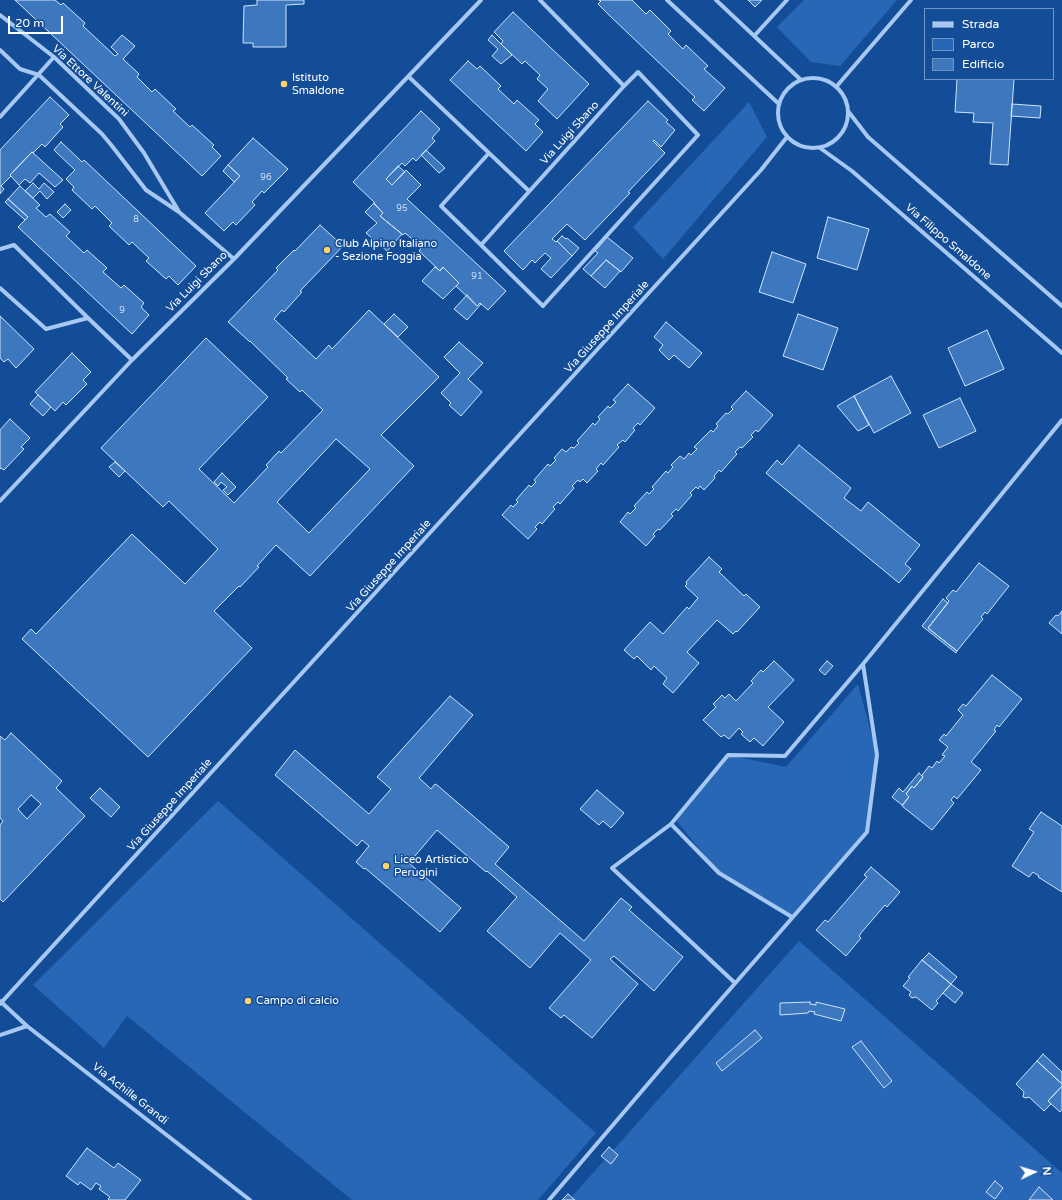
<!DOCTYPE html>
<style>
body{margin:0}
#map{position:relative;width:1062px;height:1200px;overflow:hidden;background:#144d97;font-family:"Varela Round",sans-serif}
canvas{display:block}
.legend{position:absolute;left:924px;top:8px;width:130px;height:72px;box-sizing:border-box;background:#144d97;border:1px solid #7294c1;margin:0;padding:5px 7px;list-style:none;font-size:12px;color:#fff}
.legend li{display:flex;align-items:center;gap:8px;height:20px}
.legend b{width:20px;border:1px solid #7294c1}
.north{position:absolute;left:1014px;top:1152px;width:40px;height:40px;-webkit-text-stroke:3px #144d97;paint-order:stroke;rotate:86deg;font-size:11px;font-weight:700;line-height:16px;text-align:center;color:#fff}
.north::after{content:'';display:block;margin:auto;width:14px;height:18px;background:#fff;clip-path:polygon(50% 0,100% 100%,50% 72%,0 100%)}
.scale{position:absolute;left:8px;top:16px;width:55px;height:18px;box-sizing:border-box;border:2px solid #fff;border-top:0;padding-left:5px;font-size:12px;line-height:14px;white-space:nowrap;color:#fff;-webkit-text-stroke:3px #144d97;paint-order:stroke}
</style>
<div id="map">
<canvas width="1062" height="1200"></canvas>
<ul class="legend">
<li><b style="height:5px;background:#a6c8f2"></b>Strada</li>
<li><b style="height:11px;background:#2767b5"></b>Parco</li>
<li><b style="height:11px;background:#3d77be"></b>Edificio</li>
</ul>
<div class="north">N</div>
<div class="scale">20 m</div>
</div>
<script>
const context = document.querySelector('canvas').getContext('2d');
context.lineJoin = 'round';
function paint(path, color) { context.fillStyle = color; context.fill(path, 'evenodd'); }
const shape = rows => new Path2D(rows.map(r => 'M' + r).join(''));
function strokePath(path, color, width, dash) { context.strokeStyle = color; context.lineWidth = width; context.lineCap = dash ? 'butt' : 'round'; context.setLineDash(dash || []); context.stroke(path); }
function write(font, color, halo, rows, align = 'center') {
  context.font = font + ' "Varela Round",sans-serif'; context.lineWidth = 3; context.setLineDash([]); context.textBaseline = 'middle'; context.strokeStyle = halo; context.fillStyle = color; for (const [text, x, y, turn = 0] of rows) {
    context.save(); context.translate(x, y); context.rotate((+turn || 0) * Math.PI / 180); context.textAlign = isNaN(turn) ? turn : align; if (halo) context.strokeText(text, 0, 0); context.fillText(text, 0, 0); context.restore();
  }
}
paint(shape([
 [804,0,897,0,840,66,811,62,777,27],
 [749,102,767,137,663,259,633,227],
 [858,684,877,755,867,832,792,917,719,873,675,819,728,755,786,767],
 [218,801,596,1133,538,1200,352,1200,127,1016,104,1048,33,985],
 [799,941,1062,1173,1062,1200,569,1200]
]), '#2767b5');
const building = shape([
 [15,0,55,0,61,5,63,3,85,23,83,26,115,56,118,54,111,47,122,35,135,46,123,59,139,74,137,77,152,92,155,89,176,109,173,111,190,127,192,125,214,145,212,147,221,156,202,176,15,0],
 [257,0,304,0,304,4,286,5,286,47,253,47,253,43,243,43,244,6,257,5,257,0],
 [599,0,632,0,646,14,650,10,671,31,668,34,683,49,686,45,708,66,704,69,725,88,704,111,692,100,695,97,609,15,598,4,601,1,599,0],
 [748,0,762,0,755,7,748,0],
 [513,12,589,84,557,119,538,101,548,89,537,79,540,75,525,61,522,64,501,44,503,41,494,32,513,12],
 [492,35,512,55,501,64,492,56,498,49,488,40,492,35],
 [468,61,477,69,480,66,501,86,498,89,514,104,517,100,539,120,535,124,543,132,526,151,450,80,468,61],
 [957,79,1014,79,1008,165,990,164,993,123,973,122,974,113,955,112,957,79],
 [50,97,69,115,60,124,63,127,45,147,42,144,33,153,32,152,10,175,11,176,1,186,4,189,0,194,0,150,50,97],
 [648,101,668,120,666,122,675,130,661,147,654,140,653,141,665,153,628,192,630,193,585,240,567,224,552,239,556,242,557,241,572,256,551,278,541,269,551,258,545,253,535,263,532,260,523,270,504,251,648,101],
 [1012,104,1041,106,1040,118,1011,116,1012,104],
 [421,111,440,129,432,138,435,141,416,161,413,158,405,166,402,163,386,179,392,185,406,170,421,185,407,199,506,291,488,310,480,303,477,306,456,286,459,283,443,267,440,271,419,251,422,247,405,233,403,235,380,216,383,213,374,204,375,203,353,182,421,111],
 [253,138,288,169,264,193,262,191,252,202,255,205,236,225,233,222,224,231,205,213,240,176,228,165,253,138],
 [61,142,82,162,84,160,196,266,178,285,169,276,166,279,146,261,149,258,132,242,129,245,109,226,112,223,95,206,92,209,72,190,74,187,66,179,75,170,54,150,61,142],
 [426,150,445,168,439,173,421,155,426,150],
 [32,152,63,180,55,187,39,173,30,183,25,179,19,185,10,175,32,152],
 [228,165,240,176,234,182,223,171,228,165],
 [398,166,405,172,392,185,386,179,398,166],
 [33,183,39,189,44,183,54,192,47,199,40,191,33,198,25,191,33,183],
 [20,186,40,205,36,208,46,217,50,214,70,232,66,236,84,253,87,250,107,268,103,272,121,288,124,285,144,303,141,307,149,315,132,334,18,227,28,217,8,199,20,186],
 [8,199,28,217,25,220,5,202,8,199],
 [374,203,383,213,380,216,402,234,387,251,366,233,377,223,365,212,374,203],
 [65,204,71,210,63,218,57,212,65,204],
 [828,217,869,229,857,270,817,258,828,217],
 [320,225,343,246,300,291,302,292,284,312,282,310,274,319,316,359,329,345,332,349,369,310,439,377,381,435,414,466,310,576,276,545,257,566,259,567,240,587,239,586,214,611,252,648,148,757,22,639,31,629,36,634,132,534,185,584,218,549,169,501,163,507,101,448,206,338,268,397,199,469,234,503,268,467,266,465,279,451,281,453,323,410,302,390,300,392,286,379,288,378,250,341,250,342,228,322,278,270,276,268,294,250,295,251,320,225],
 [336,439,370,469,309,533,277,502,336,439],
 [562,236,566,239,567,238,579,248,572,256,557,241,562,236],
 [607,237,633,258,621,272,606,260,591,276,583,269,598,253,595,251,607,237],
 [772,252,806,264,793,303,759,292,772,252],
 [606,260,620,271,605,288,591,276,606,260],
 [435,267,440,271,443,267,459,283,443,299,422,281,435,267],
 [467,295,477,306,480,303,481,304,467,320,454,309,467,295],
 [394,314,408,327,398,337,384,324,394,314],
 [798,314,838,328,823,370,783,356,798,314],
 [0,316,34,349,16,368,8,359,4,362,0,358,0,316],
 [666,322,702,353,689,368,674,355,669,360,659,350,663,345,654,337,666,322],
 [987,330,1004,369,965,386,948,348,987,330],
 [459,342,483,363,468,379,482,392,461,416,449,405,451,403,441,393,460,373,444,357,459,342],
 [72,353,91,372,83,380,87,384,66,405,63,402,55,411,35,392,72,353],
 [891,376,911,413,874,433,854,396,891,376],
 [628,384,655,408,640,425,638,423,633,428,635,430,625,442,623,440,617,445,619,447,603,465,601,463,596,469,598,471,587,483,583,479,580,482,578,480,572,486,574,488,560,504,558,502,553,507,555,509,542,524,540,522,535,527,537,529,528,539,502,515,511,505,513,507,518,502,516,500,529,485,531,487,536,482,534,480,548,464,550,466,556,460,554,458,562,449,566,452,571,447,574,448,579,443,577,441,593,423,595,425,600,419,598,417,608,406,610,408,616,402,613,400,628,384],
 [746,391,773,415,758,432,756,430,751,435,753,437,742,448,740,447,735,452,737,454,721,472,719,470,714,476,715,478,704,490,700,486,698,489,696,487,690,493,692,495,678,511,676,509,671,514,673,516,660,530,658,529,653,534,655,536,646,546,620,522,628,512,630,514,636,508,634,506,647,492,649,494,654,489,652,487,666,471,668,473,673,467,671,465,680,456,684,459,689,453,691,455,697,449,694,447,711,430,713,432,718,426,716,424,726,413,728,414,733,409,731,407,746,391],
 [38,395,51,407,43,416,30,404,38,395],
 [854,396,869,425,858,431,837,406,854,396],
 [960,398,976,431,939,448,923,415,960,398],
 [10,419,30,438,21,447,24,449,4,470,1,468,0,469,0,430,10,419],
 [799,445,851,488,844,498,861,511,868,502,920,545,905,564,911,569,899,583,766,473,777,460,782,465,799,445],
 [115,462,125,471,119,477,109,467,115,462],
 [222,473,236,487,228,495,223,490,227,487,221,482,218,486,214,482,222,473],
 [709,557,722,569,719,572,744,596,746,594,760,607,737,632,736,631,733,634,717,620,687,652,699,663,673,693,663,684,667,678,654,666,651,670,637,656,634,659,624,650,650,622,663,634,687,607,689,609,698,598,685,586,687,584,686,582,709,557],
 [979,563,1009,586,987,614,985,612,981,617,983,619,957,651,928,628,949,601,946,598,953,590,956,592,979,563],
 [943,599,948,603,928,628,957,651,956,653,922,626,943,599],
 [1062,611,1062,634,1049,623,1056,615,1058,616,1062,611],
 [774,661,794,680,768,707,784,722,763,746,754,738,750,742,741,734,743,732,739,728,729,739,724,735,721,737,703,720,716,707,713,704,722,695,725,698,729,694,736,701,753,683,751,681,761,670,763,672,774,661],
 [827,661,833,666,825,675,819,670,827,661],
 [992,675,1022,699,999,727,997,725,994,730,996,731,971,762,981,770,957,799,954,796,951,800,954,803,932,830,902,806,909,797,906,794,912,786,914,788,923,777,922,775,929,766,932,768,937,761,939,763,945,756,942,755,948,747,939,740,944,734,946,736,963,715,958,710,963,704,966,706,992,675],
 [450,696,473,715,419,778,431,789,435,784,437,785,508,846,509,847,495,864,584,941,621,898,632,907,629,910,683,957,654,991,614,956,610,959,638,984,592,1038,564,1015,561,1018,549,1008,591,960,560,933,530,968,487,931,517,897,487,871,486,872,437,830,409,863,461,908,440,932,365,868,364,869,356,862,369,846,362,840,357,846,275,775,295,750,369,814,391,789,377,777,450,696],
 [11,733,62,781,56,788,85,816,3,902,0,899,0,825,3,821,0,818,0,736,5,740,11,733],
 [31,795,41,804,27,819,18,809,31,795],
 [919,773,923,777,914,788,912,786,906,794,909,797,902,805,892,797,899,788,903,792,919,773],
 [100,788,120,807,111,817,90,798,100,788],
 [597,790,624,813,611,828,603,821,599,825,580,809,597,790],
 [1041,812,1062,826,1062,892,1038,877,1039,876,1033,872,1029,877,1012,866,1034,832,1029,829,1041,812],
 [871,867,900,892,887,907,885,905,861,933,859,936,861,938,846,956,816,930,825,920,828,922,867,877,864,875,871,867],
 [929,953,957,977,951,984,963,993,955,1003,943,993,951,984,922,960,929,953],
 [922,960,951,984,936,1001,938,1003,932,1010,916,997,912,998,909,995,911,992,903,986,910,978,908,977,922,960],
 [810,1002,810,1004,816,1005,816,1002,845,1009,841,1021,814,1014,815,1012,809,1011,808,1013,780,1015,780,1003,810,1002],
 [755,1030,762,1038,722,1071,716,1063,755,1030],
 [861,1041,892,1081,884,1088,852,1047,861,1041],
 [1043,1054,1062,1072,1062,1084,1037,1061,1043,1054],
 [1037,1061,1062,1084,1062,1086,1048,1101,1051,1104,1044,1111,1029,1097,1026,1098,1023,1097,1024,1092,1016,1084,1037,1061],
 [1062,1086,1062,1109,1060,1112,1048,1101,1062,1086],
 [609,1147,618,1155,611,1164,601,1156,609,1147],
 [87,1148,114,1168,118,1163,141,1180,125,1200,109,1200,108,1199,110,1197,99,1189,101,1186,96,1183,91,1190,80,1182,78,1185,66,1176,87,1148],
 [995,1181,1003,1188,995,1199,986,1192,995,1181],
 [1039,1187,1053,1200,1029,1200,1039,1187],
 [568,1194,575,1200,562,1200,568,1194]
]);
paint(building, '#3d77be');
strokePath(building, '#cde3fd', 1);
strokePath(shape([
 [667,0,779,104],
 [716,0,801,80],
 [0,15,54,57,119,119,144,153,178,210],
 [755,35,787,0],
 [0,50,20,69,39,75,102,134,112,146,146,190,179,212,234,259],
 [409,77,489,153],
 '778 113a35 35 0 1 1 70 0a35 35 0 1 1-70 0Z',
 [836,87,911,0],
 [848,111,868,137,1062,306],
 [0,117,54,57],
 [820,148,852,171,1062,353],
 [529,191,489,153,441,206,481,245,624,86],
 [481,245,543,306,698,135,638,72,624,86,540,0],
 [0,249,14,245,88,318,132,360],
 [0,288,46,329,88,318],
 [0,501,132,360,234,259,481,0],
 [671,824,719,873,792,917],
 [735,983,612,868,671,824,728,755,785,756,863,664,1062,420],
 [0,1001,27,1026,250,1200],
 [0,1004,761,170,787,137],
 [0,1035,27,1026],
 [549,1200,670,1058,867,832,877,755,863,664]
]), '#a6c8f2', 4);
for (const [x, y, r, color] of [
 [284,84,4,"#ffd367"],
 [327,250,4,"#ffd367"],
 [386,866,4,"#ffd367"],
 [248,1001,4,"#ffd367"]
]) { const dot = new Path2D(); dot.arc(x, y, r, 0, 2 * Math.PI); context.fillStyle = color; context.fill(dot); strokePath(dot, '#144d97', 1.5); }
write('9px', '#ceddef', null, [
 ["96",266,178],
 ["95",402,209],
 ["8",136,220],
 ["91",477,277],
 ["9",122,311]
]);
write('11px', '#fff', '#144d97', [
 ["Istituto",292,78],
 ["Smaldone",292,91],
 ["Club Alpino Italiano",335,244],
 ["- Sezione Foggia",335,257],
 ["Liceo Artistico",394,860],
 ["Perugini",394,873],
 ["Campo di calcio",256,1001]
], 'left');
write('11px', '#fff', '#144d97', [
 ["Via Ettore Valentini",90,81,43],
 ["Via Luigi Sbano",570,133,-48],
 ["Via Filippo Smaldone",948,242,41],
 ["Via Luigi Sbano",197,282,-45],
 ["Via Giuseppe Imperiale",607,327,-48],
 ["Via Giuseppe Imperiale",389,566,-48],
 ["Via Giuseppe Imperiale",170,805,-48],
 ["Via Achille Grandi",130,1094,38]
]);
</script>
